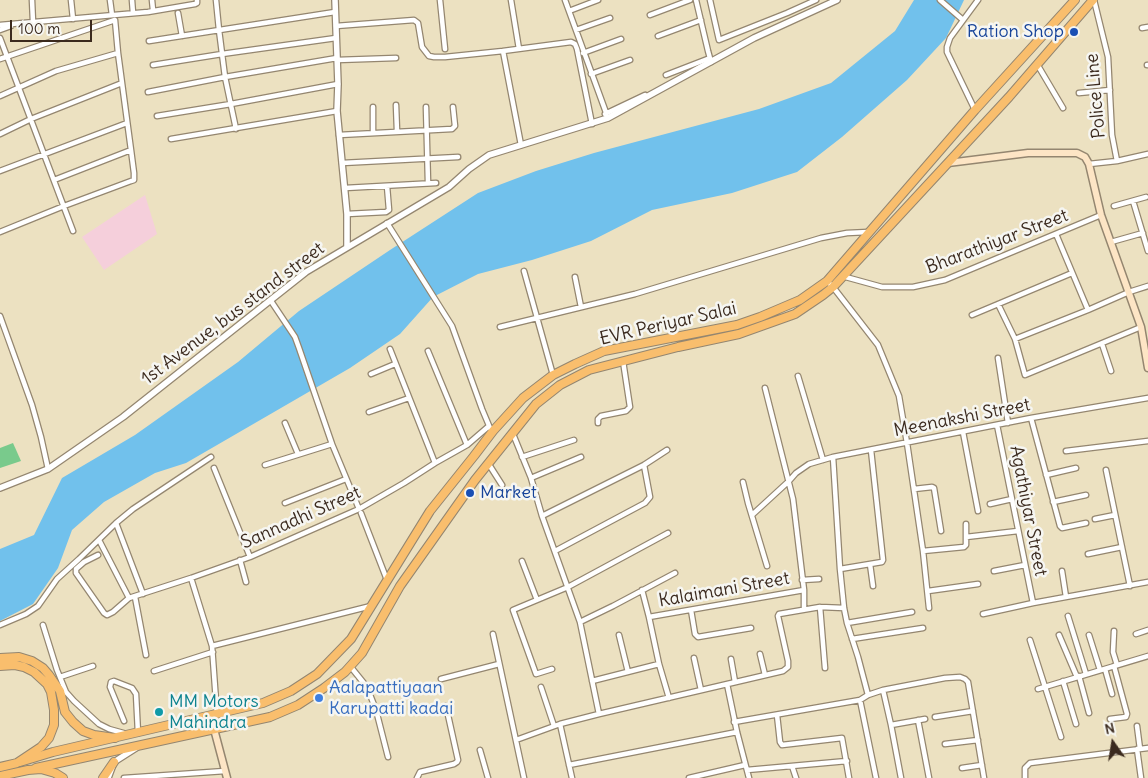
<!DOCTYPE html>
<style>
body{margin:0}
#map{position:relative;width:1148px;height:778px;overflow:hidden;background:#ece1c1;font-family:Delius,sans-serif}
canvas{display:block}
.north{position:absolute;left:1088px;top:718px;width:50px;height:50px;-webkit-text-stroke:4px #f6f6f2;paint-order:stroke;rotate:347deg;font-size:14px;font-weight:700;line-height:20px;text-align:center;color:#3b2a1e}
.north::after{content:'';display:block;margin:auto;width:18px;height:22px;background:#3b2a1e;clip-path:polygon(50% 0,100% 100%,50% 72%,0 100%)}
.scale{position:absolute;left:10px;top:20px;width:82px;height:22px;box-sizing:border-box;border:2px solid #3b2a1e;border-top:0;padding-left:6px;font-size:15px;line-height:18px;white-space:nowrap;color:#3b2a1e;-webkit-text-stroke:4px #f6f6f2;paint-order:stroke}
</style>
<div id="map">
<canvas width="1148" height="778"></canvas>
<div class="north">N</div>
<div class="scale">100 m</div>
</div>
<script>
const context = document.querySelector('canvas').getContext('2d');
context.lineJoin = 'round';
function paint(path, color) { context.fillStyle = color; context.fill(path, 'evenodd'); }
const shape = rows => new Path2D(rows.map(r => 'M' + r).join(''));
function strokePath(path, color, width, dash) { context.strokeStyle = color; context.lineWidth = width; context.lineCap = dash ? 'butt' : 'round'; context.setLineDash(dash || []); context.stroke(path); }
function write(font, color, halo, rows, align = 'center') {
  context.font = font + ' Delius,sans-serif'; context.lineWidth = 5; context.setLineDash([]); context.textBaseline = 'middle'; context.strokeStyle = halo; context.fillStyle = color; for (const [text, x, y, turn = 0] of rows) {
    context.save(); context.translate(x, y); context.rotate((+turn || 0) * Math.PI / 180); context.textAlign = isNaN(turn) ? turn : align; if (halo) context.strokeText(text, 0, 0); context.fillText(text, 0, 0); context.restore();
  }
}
paint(shape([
 [145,195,157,234,104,270,82,237]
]), '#f5cfdb');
paint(shape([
 [13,443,21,461,0,468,0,448]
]), '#79ca8c');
paint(shape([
 [914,0,964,0,946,38,907,80,842,137,797,172,732,193,652,210,591,241,532,260,478,274,433,297,400,334,350,368,186,463,155,473,104,502,72,530,58,568,33,604,0,621,0,549,34,535,62,478,135,435,238,362,299,311,390,250,478,193,536,171,594,153,759,109,831,83,895,31]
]), '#71c1ec');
const minor = shape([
 [32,0,33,22],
 [71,0,73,19],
 [110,0,112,15],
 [132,0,133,13],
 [152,0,153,10],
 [216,0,219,30,225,77,236,129],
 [440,0,445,49],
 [511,0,519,49],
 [565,0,608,118],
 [696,0,708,51,711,62],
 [710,0,719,40,787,13,816,0],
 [940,0,963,20],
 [1094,0,1108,57,1112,135,1117,161],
 [569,11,598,0],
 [178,13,182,36],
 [650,15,690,0],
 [0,25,148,12,195,4,197,3,197,0],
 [336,26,414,20,418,23,422,47,429,56,434,57,445,57,503,51,571,42,575,44,577,49,592,124],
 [1142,28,1148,27],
 [0,30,11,26],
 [576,30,610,18],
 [658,36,701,20],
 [0,38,73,231],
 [149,41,335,12],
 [503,51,521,145],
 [583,53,621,39],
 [0,59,115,20,118,53],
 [337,60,396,58],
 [1037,64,1063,108],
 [153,65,222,54,336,38],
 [1147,65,1148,65],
 [591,74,630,60],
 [666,75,710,58],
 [148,92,225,77,337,58],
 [1079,93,1110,90],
 [0,96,56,71,118,53,131,150,54,180],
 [396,105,397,131],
 [373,107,373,133],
 [426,107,428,183],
 [975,110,947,52,947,47,950,38,978,0],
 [605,114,645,95],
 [157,116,231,104,338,84],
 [0,134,31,119,122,83],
 [339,135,452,129,455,126,453,107],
 [171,139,337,111],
 [342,163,458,157],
 [1089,164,1117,161,1148,154],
 [0,171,127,123],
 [345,188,436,183],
 [1133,201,1148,251],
 [1114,206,1146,197],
 [347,214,386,212,389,210,387,186],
 [387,223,452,326,482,409,490,428],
 [0,232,64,206,131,181,134,180,134,173,131,150],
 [1056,234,1088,310],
 [1111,242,1143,233],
 [524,271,553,375],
 [842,276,882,287,913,287,945,280,1101,215],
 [575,277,581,307],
 [827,281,833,287,878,345,899,396,907,443,923,551,929,608],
 [271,301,295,337,299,348,332,444,359,509],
 [998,304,1015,339,1025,375,1141,327],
 [972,315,1072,273],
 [0,316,32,405,41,437,48,469],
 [500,327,635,294,821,238,847,233,868,232],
 [1015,339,1088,310,1129,292,1148,286],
 [1102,344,1111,371],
 [390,349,435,463],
 [428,351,467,445],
 [998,358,1008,423],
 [371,374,395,364],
 [798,376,823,460],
 [765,388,793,499,804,590,804,609],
 [369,412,409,398],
 [1031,418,1060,526,1062,528,1086,523],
 [285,423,298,454],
 [598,423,598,419,601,416,626,411,630,407,623,361],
 [997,425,1033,603],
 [963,432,978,511],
 [513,434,531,478,542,516,580,622,599,714],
 [1066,451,1148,441],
 [522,457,574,440],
 [833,457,840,569,844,608,847,623,858,657,868,695],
 [488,463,502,485],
 [265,465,332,444],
 [214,468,250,557],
 [1106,470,1130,586],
 [1046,475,1076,468],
 [531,478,581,457],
 [743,482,748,503,767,566],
 [914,489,932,487,934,488,941,531],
 [1053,502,1086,495],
 [285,503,346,479],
 [990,504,1012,499],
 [361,513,387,580],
 [752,515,789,481,796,473,809,464,833,457,1031,418,1148,398],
 [542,516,644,465,667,450],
 [1095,519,1115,515],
 [116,523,143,594],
 [966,524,966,537],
 [99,540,129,598],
 [555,551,645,503,650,497,644,465],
 [923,551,964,547,966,545,966,537,1018,531],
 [1088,554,1122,547],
 [98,555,84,562,76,569,76,573,104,613,107,615,113,612,129,598,191,578,250,557,359,509,404,483,435,463,467,445,489,426],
 [240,560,246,582],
 [522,561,537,600],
 [870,564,873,586],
 [840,569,882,562,883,560,871,450],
 [994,571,1025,565],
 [1062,571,1066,597],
 [191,578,212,646,217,715],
 [802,580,819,579],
 [642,590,649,617,659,664,669,698],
 [928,591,978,584],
 [135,597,146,655],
 [820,607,825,668],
 [691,610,695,634,698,637,751,628],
 [983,614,1033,603,1148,582],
 [1068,616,1086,674],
 [649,617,804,590],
 [580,622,613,606,675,573],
 [847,623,912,612],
 [0,625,26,614,38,606,57,579,79,559,116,523,133,509,211,457],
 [43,625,57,670,66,692,74,701,99,724,109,729,127,734],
 [1114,631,1113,652,1117,665],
 [493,634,524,778],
 [1136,634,1148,630],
 [619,635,628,672],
 [1059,635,1077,677],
 [1089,635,1100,670],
 [852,639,923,628],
 [1030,640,1061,737],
 [212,646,371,606],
 [760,654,765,675],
 [694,658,701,690],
 [731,659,735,682],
 [350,666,367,687,376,710,388,757],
 [552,669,536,674,513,610,568,587,668,533],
 [1105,669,1112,694],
 [154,671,213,652],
 [1079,676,1089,713],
 [60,677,93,666],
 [441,679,499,664],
 [592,681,659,664],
 [1063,681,1076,724],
 [727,684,737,732,749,778],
 [541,687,554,726],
 [1038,689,1148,656],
 [883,690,891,725,901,778],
 [860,700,876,778],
 [777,715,780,742,782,745,842,738,849,778],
 [935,717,973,711],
 [1110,719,1126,717,1127,714,1114,666],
 [918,720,929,778],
 [124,721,110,687,111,682,114,681,132,688,136,694,138,733],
 [734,722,860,700,868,695,883,690,945,678,960,677,965,679,968,682,984,778],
 [560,724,572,778],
 [891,725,925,719],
 [1137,726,1140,749],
 [516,740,560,724,599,714,783,671,788,667,788,661,778,616,779,614,820,607,844,608],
 [945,744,978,740],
 [1137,749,1141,778],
 [480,750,488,778],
 [569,765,737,732],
 [792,766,796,778],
 [962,768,982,765],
 [747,770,847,761],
 [124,778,225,771],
 [417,778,420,772,454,764,457,762,458,760,446,706],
 [689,778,745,765],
 [1025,778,1025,768,1030,763,1148,748]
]);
const tertiary = shape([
 [335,0,338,84,337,111,347,214,347,247],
 [0,488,48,469,123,417,306,272,449,187,469,169,489,155,608,118,754,38,837,0],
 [108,778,114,762,136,748]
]);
const secondary = shape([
 [948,163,1028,153,1077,153,1085,157,1089,164,1101,215,1141,327,1148,368],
 [214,729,227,778]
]);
const primary = shape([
 [20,762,53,752,263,703,291,691,317,674,351,639,430,511,474,456,493,431,523,398,553,375,575,364,604,351,737,325,760,317,800,300,827,281,975,110,1075,0],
 [36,768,270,717,298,705,324,688,345,672,362,653,400,586,475,480,536,404,560,385,589,370,678,347,739,334,795,314,823,295,833,287,1009,97,1093,0]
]);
const trunk = shape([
 [0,658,19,657,32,661,43,668,49,675,60,691,65,712,73,722,83,731,94,735,115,738],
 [0,666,15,665,24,667,34,672,47,684,51,692,54,710,54,725,49,738,41,747,17,763,0,767],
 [0,776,28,770,41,769,55,773,63,778],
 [103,778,114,762]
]);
strokePath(minor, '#948670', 7);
strokePath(tertiary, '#948670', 8);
strokePath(secondary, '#948670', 9);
strokePath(primary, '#948670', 10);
strokePath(trunk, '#948670', 10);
strokePath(minor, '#fff', 4.5);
strokePath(tertiary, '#fff', 5.5);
strokePath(secondary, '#fde5c5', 6);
strokePath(primary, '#f9be6d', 8);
strokePath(trunk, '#f9be6d', 8);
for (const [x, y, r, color] of [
 [1074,32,5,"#1a4fb4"],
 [470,493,5,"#1a4fb4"],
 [319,698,5,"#3f7fe0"],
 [159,712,5,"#0f9aa8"]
]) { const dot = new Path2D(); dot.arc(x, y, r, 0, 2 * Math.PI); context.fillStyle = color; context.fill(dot); strokePath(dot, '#f6f6f2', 2); }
write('18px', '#164399', '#f6f6f2', [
 ["Ration Shop",1064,32],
 ["Market",480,493,"left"]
], 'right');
write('18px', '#3b2a1e', '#f6f6f2', [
 ["Police Line",1096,96,-95],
 ["Bharathiyar Street",997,242,-21],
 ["1st Avenue, bus stand street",233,314,-37],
 ["EVR Periyar Salai",668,324,-13],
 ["Meenakshi Street",962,418,-11],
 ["Agathiyar Street",1028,511,79],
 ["Sannadhi Street",301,518,-24],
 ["Kalaimani Street",724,590,-10]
]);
write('18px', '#366cbe', '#f6f6f2', [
 ["Aalapattiyaan",329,688],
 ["Karupatti kadai",329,709]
], 'left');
write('18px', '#0d838f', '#f6f6f2', [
 ["MM Motors",169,702],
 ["Mahindra",169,723]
], 'left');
</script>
